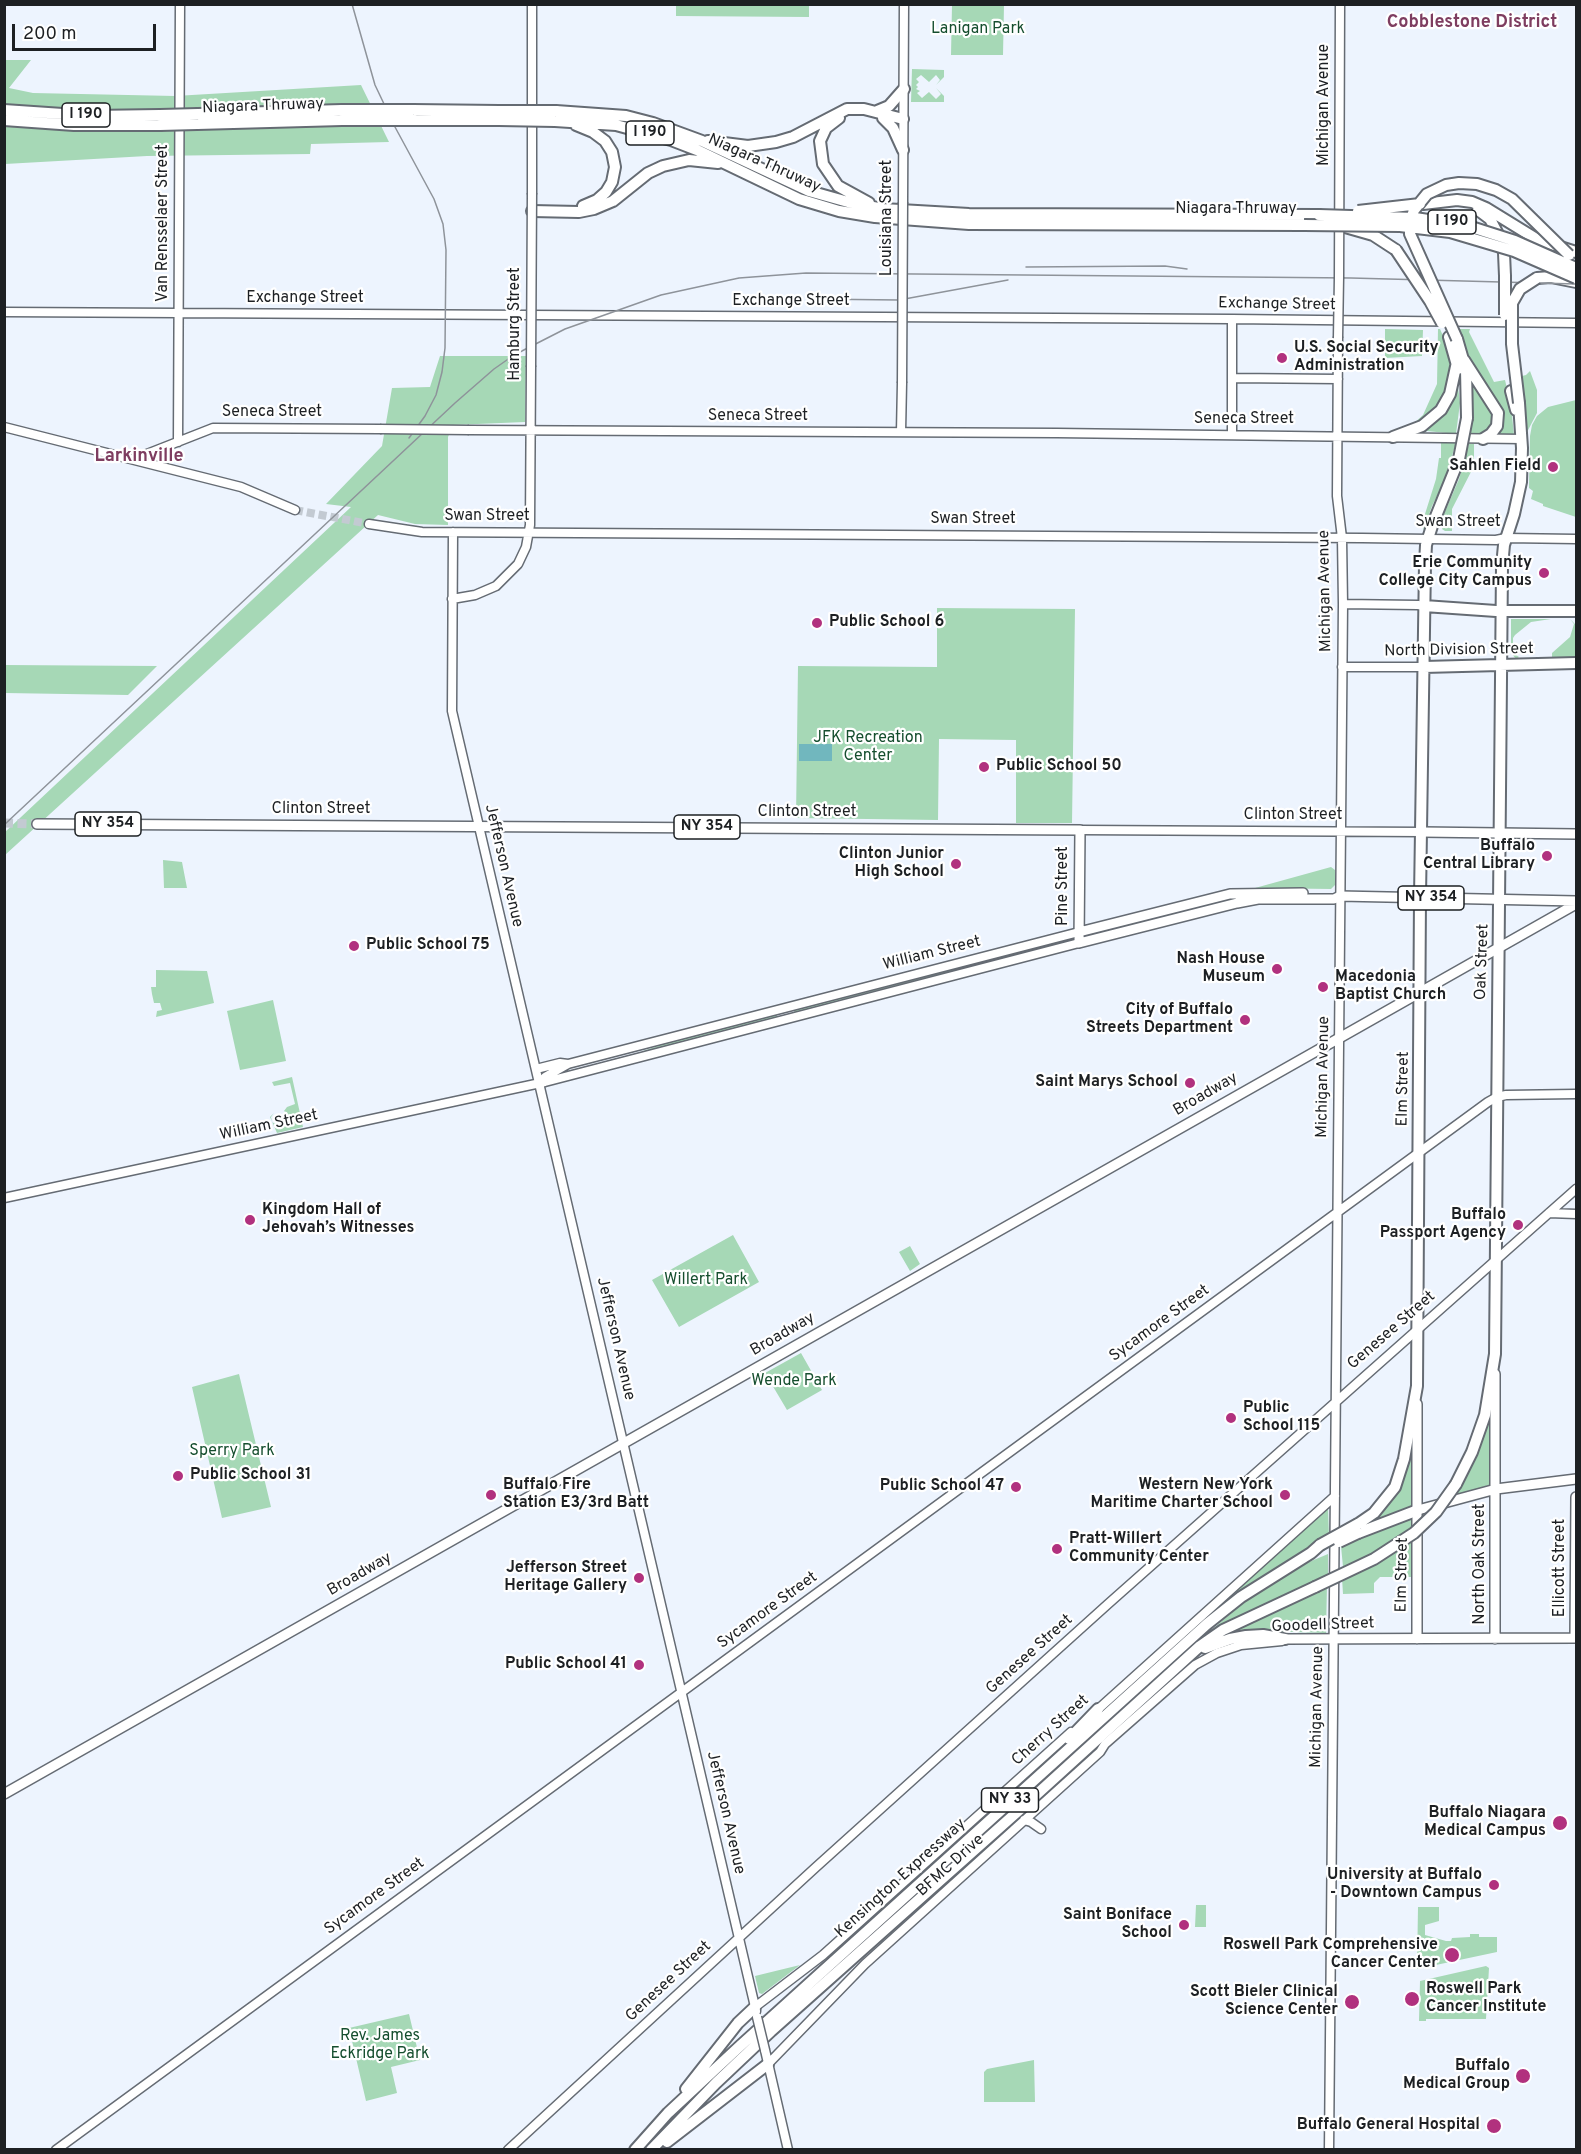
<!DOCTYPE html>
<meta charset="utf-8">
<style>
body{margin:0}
#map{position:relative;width:1581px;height:2154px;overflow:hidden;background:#edf4fe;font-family:Overpass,sans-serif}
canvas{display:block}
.frame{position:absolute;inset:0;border:6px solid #1d2023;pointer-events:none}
.scale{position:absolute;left:12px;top:24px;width:144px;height:27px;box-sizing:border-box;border:3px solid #1d2023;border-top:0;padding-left:8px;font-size:18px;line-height:21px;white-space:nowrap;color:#1d2023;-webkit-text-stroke:4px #fff;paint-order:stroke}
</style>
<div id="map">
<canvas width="1581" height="2154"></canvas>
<div class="frame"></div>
<div class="scale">200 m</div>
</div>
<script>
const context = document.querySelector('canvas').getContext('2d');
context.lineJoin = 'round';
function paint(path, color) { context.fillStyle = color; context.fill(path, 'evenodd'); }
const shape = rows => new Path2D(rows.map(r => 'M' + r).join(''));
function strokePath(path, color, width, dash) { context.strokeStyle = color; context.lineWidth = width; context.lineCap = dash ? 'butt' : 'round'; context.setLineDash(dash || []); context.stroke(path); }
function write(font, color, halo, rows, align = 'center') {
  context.font = font + ' Overpass,sans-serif'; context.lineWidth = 4.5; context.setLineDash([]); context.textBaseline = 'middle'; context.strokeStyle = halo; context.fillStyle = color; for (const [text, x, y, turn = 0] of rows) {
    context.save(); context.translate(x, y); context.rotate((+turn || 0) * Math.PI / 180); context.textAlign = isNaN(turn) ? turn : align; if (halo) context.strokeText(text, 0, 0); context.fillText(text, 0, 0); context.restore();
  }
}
paint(shape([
 [676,5,809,5,809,17,676,16],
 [952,5,1004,5,1003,55,951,55],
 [5,60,31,60,9,88,33,93,175,96,361,85,389,142,311,144,310,154,147,156,5,164],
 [912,69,944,70,944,77,936,85,940,80,936,75,929,82,921,75,916,79,919,82,916,85,918,87,916,89,920,91,917,93,922,98,929,92,936,99,941,94,936,88,944,96,944,102,911,102],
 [1385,329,1423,330,1422,356,1385,358],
 [1438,329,1440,329,1448,347,1452,367,1443,403,1426,420,1413,424,1423,415,1437,384],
 [1457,329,1470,329,1469,332,1494,382,1505,380,1511,406,1514,435,1498,435,1503,421,1498,403,1468,361],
 [440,356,526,356,525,422,453,425,448,437,448,525,415,524,378,515,5,855,4,833,351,507,326,504,382,446,392,388,430,387],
 [1530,371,1537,390,1537,413,1526,434,1518,377,1526,375],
 [1470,382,1473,382,1496,419,1484,434,1470,435,1471,419],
 [1455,386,1458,387,1460,403,1456,434,1427,431,1423,434,1417,434],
 [1576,400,1576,517,1543,506,1543,504,1531,499,1533,491,1529,488,1530,436,1532,425,1537,416,1548,407],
 [1441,443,1456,443,1444,482,1432,506,1423,531,1425,514,1436,479,1439,458,1441,458],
 [1469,444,1474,444,1474,466,1452,509,1452,531,1445,531,1442,529,1441,521,1459,479],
 [937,608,1075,609,1072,823,1016,823,1016,740,939,739,938,820,796,818,798,666,937,667],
 [1511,619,1551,619,1531,622,1515,635,1513,638,1513,653,1519,657,1516,659,1511,653],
 [1570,619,1575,624,1575,657,1552,659,1552,653,1570,637,1574,624],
 [5,665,157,666,128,695,5,693],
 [163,860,182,862,187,888,164,888],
 [1331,867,1335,870,1335,885,1331,889,1255,888],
 [1068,938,1068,942,794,1013,794,1009],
 [156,970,207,971,214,1003,156,1017,157,1011,162,1010,160,1003,154,1003,152,994,151,987,156,987],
 [273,1000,286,1061,240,1070,227,1011],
 [777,1013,777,1018,644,1053,643,1051,670,1042,675,1039],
 [292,1077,303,1127,277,1133,270,1117,274,1113,271,1117,272,1122,282,1128,288,1118,287,1113,284,1111,287,1107,295,1104,290,1083,274,1086,272,1082],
 [733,1235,759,1282,679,1327,652,1280],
 [910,1246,920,1264,910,1271,899,1252],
 [801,1353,822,1390,787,1410,765,1373],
 [239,1374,271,1507,222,1518,192,1387],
 [1492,1396,1493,1484,1455,1495,1466,1475,1483,1438],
 [1413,1432,1413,1507,1366,1526,1387,1506,1394,1495],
 [1328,1507,1329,1537,1250,1585,1199,1622],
 [1413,1517,1413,1527,1376,1552,1343,1567,1341,1546,1368,1533],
 [1414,1539,1413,1577,1380,1577,1374,1583,1374,1593,1343,1594,1342,1578],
 [1328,1554,1328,1576,1251,1611,1203,1637,1247,1600,1309,1562],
 [1327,1585,1326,1633,1259,1631,1217,1639,1226,1633],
 [1196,1905,1206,1905,1206,1927,1195,1927],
 [1418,1907,1439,1907,1439,1921,1425,1925,1425,1935,1446,1941,1451,1941,1452,1938,1470,1937,1470,1934,1479,1934,1479,1937,1497,1937,1497,1952,1417,1969],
 [800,1965,762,1994,759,1993,755,1976],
 [1486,1966,1489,1968,1486,2019,1426,2019,1426,2021,1419,2021,1420,1981],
 [409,2014,420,2060,391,2067,397,2093,366,2101,349,2028],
 [1034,2060,1035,2102,984,2102,984,2072,987,2069]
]), '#a6d8b6');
paint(shape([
 [799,744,832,744,832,761,799,761]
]), '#71b7be');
strokePath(shape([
 [295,510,369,524]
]), '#c3cad2', 8, [8, 4]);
strokePath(shape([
 [4,823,37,824]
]), '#c3cad2', 9, [9, 4.5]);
const secondary = shape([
 [532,193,532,4],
 [903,202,904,4],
 [1339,277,1340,4],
 [4,312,1232,319,1576,323],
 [1232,319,1232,435],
 [1233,378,1338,379],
 [4,427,241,487,295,510],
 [469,430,1057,433,1522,439],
 [901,432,902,383],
 [178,442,180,4],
 [134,459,213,428,380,429],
 [369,524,422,532,1362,538,1496,540,1506,538,1576,539],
 [453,532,452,711,756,2011],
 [452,599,475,595,496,586,518,564,526,547,530,525,531,367],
 [1343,604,1418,605,1424,606],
 [1342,667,1424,667],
 [1080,830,1422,832],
 [536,1069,560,1063,568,1064],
 [540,1083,545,1077,568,1064,1079,932],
 [4,1198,545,1082,1079,943],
 [1549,1213,1576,1214],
 [1095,1712,1335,1496],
 [1024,1820,1031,1822,1041,1829],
 [755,2007,823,1955,1071,1732],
 [765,2050,788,2150],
 [768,2064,865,1964,1100,1752,1105,1744,1195,1665,1217,1653,1241,1645,1282,1641],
 [56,2150,1488,1102,1497,1097,1506,1095,1576,1094],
 [508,2150,815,1868,1108,1604,1576,1189],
 [1329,2150,1343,604,1342,538,1337,496,1338,338]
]);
const primary = shape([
 [37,824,1080,830,1079,943,1237,903,1258,899,1334,899,1340,896,1576,901],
 [1422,832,1576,834],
 [1079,932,1230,894,1303,893],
 [1495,1374,1495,1639],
 [1418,1510,1496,1489,1576,1479],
 [1575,1638,1576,1497],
 [1285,1639,1576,1638],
 [1417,1639,1417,1404],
 [4,1794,1576,904]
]);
const highway = shape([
 [4,110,92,116,160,115],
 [413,110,499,111],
 [556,111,626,116,653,123,702,141,809,191,848,202,883,209,969,214,1319,215],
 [877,111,889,106,904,89],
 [198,114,342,110],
 [839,118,826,128,820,141,823,164,838,186,869,203],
 [883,118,893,128,903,150],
 [4,120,74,125,160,125],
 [414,120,499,120],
 [555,121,616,125,671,140,697,150,799,199,839,211,875,217,969,224,1304,225],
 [197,124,342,120],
 [576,125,593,132,605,141,612,152,615,167,612,182,606,192,597,200,583,206],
 [708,141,748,146,776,142,793,137,847,109,864,109,903,119],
 [1423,204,1457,200,1472,202,1486,208,1538,240,1576,252],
 [1478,210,1490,219,1500,238,1504,253,1505,276],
 [532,211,579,212,594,209,613,201,648,173,663,166,689,160,718,163],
 [1345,227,1373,235,1396,250],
 [1537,278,1551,277,1576,282],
 [1449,337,1458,369],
 [1457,339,1466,370,1467,418],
 [1464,360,1498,413,1497,426,1491,434,1483,439],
 [1511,391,1516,410],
 [1393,437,1422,426,1441,410,1450,394,1457,362],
 [1424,606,1496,611,1576,611],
 [1424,667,1576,663],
 [1456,1484,1472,1452,1485,1415,1495,1354,1502,566,1504,545,1514,514,1521,482,1522,448,1519,403],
 [1358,1524,1374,1513,1395,1487,1404,1459,1417,1386,1420,897,1425,564,1426,545,1432,526,1459,459],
 [1358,1533,1418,1510],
 [1205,1648,1230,1639,1246,1636,1263,1635,1285,1639],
 [1069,1739,1098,1709],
 [686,2089,738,2023,755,2007],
 [667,2142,768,2064],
 [635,2150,668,2113,740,2046,1207,1624,1241,1597,1311,1553,1320,1545],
 [651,2150,716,2083,771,2031,1025,1805,1200,1646,1223,1630,1315,1587]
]);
strokePath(secondary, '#656b73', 11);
strokePath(primary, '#656b73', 12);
strokePath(highway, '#656b73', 14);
strokePath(secondary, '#fff', 8);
strokePath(primary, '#fff', 9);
strokePath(highway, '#fff', 10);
strokePath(shape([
 [352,4,375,85,395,127,434,199,443,224,446,250,445,348,442,372,436,395,425,416,409,438],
 [1026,267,1165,266,1187,269],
 [811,299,899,300,1008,280],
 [4,825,455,403,494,369,514,355,565,329,661,295,739,278,806,273,1351,278,1576,284]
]), '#8e939a', 1.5);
const secondaryBridge = shape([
 [1338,338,1339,277],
 [531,367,532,193],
 [902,383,903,202],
 [380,429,469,430],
 [757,2017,765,2050]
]);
const highwayBridge = shape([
 [342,110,413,110],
 [499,111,556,111],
 [160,115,198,114],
 [342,120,414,120],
 [499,120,555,121],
 [160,125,197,124],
 [1358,211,1420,204],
 [1319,215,1415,218,1468,226,1515,241,1576,268],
 [1304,225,1400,226,1450,232,1514,251,1576,278],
 [1396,250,1430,301,1442,323],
 [1505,276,1505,315],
 [1457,339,1410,234,1410,223,1414,210,1427,194,1446,185,1459,183,1477,184,1496,190,1512,199,1569,255],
 [1519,403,1512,344,1512,303,1520,289,1537,278],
 [1459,459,1467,418],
 [1339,1542,1358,1533],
 [1320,1545,1358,1524],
 [1315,1587,1374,1559,1414,1533,1436,1512,1456,1484]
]);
strokePath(secondaryBridge, '#656b73', 11, []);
strokePath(highwayBridge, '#656b73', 14, []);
strokePath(secondaryBridge, '#fff', 8);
strokePath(highwayBridge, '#fff', 10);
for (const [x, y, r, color] of [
 [1282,358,6,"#b1317e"],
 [1553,467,6,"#b1317e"],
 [1544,573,6,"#b1317e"],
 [817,623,6,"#b1317e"],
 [984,767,6,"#b1317e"],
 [1547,856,6,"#b1317e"],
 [956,864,6,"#b1317e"],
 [354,946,6,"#b1317e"],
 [1277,969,6,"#b1317e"],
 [1323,987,6,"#b1317e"],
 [1245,1020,6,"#b1317e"],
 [1190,1083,6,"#b1317e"],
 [250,1220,6,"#b1317e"],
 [1518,1225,6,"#b1317e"],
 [1231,1418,6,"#b1317e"],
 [178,1476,6,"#b1317e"],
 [1016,1487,6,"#b1317e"],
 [491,1495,6,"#b1317e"],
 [1285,1495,6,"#b1317e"],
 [1057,1549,6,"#b1317e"],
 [639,1578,6,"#b1317e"],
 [639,1665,6,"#b1317e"],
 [1560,1823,8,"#b1317e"],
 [1494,1885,6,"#b1317e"],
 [1184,1925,6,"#b1317e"],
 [1452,1955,8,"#b1317e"],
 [1412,1999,8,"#b1317e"],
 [1352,2002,8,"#b1317e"],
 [1523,2076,8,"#b1317e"],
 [1494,2126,8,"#b1317e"]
]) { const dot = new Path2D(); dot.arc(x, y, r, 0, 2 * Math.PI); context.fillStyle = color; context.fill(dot); strokePath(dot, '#fff', 2); }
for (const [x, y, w] of [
 [86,115,48],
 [650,133,48],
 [1452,222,48],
 [108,824,66],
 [707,827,66],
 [1431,898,66],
 [1010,1800,57]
]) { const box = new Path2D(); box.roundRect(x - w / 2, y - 12, w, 24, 4.5); context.fillStyle = '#fff'; context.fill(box); strokePath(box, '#1d2023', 1.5); }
write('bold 15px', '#1d2023', null, [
 ["I 190",86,115],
 ["I 190",650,133],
 ["I 190",1452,222],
 ["NY 354",108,824],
 ["NY 354",707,827],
 ["NY 354",1431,898],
 ["NY 33",1010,1800]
]);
write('16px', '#154e2e', '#fff', [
 ["Lanigan Park",978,30],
 ["JFK Recreation",868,739],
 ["Center",868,757],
 ["Willert Park",706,1281],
 ["Wende Park",794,1382],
 ["Sperry Park",232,1452],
 ["Rev. James",380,2037],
 ["Eckridge Park",380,2055]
]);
write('16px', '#1d2023', '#fff', [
 ["Michigan Avenue",1325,105,-90],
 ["Niagara Thruway",263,107,-2],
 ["Niagara Thruway",764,164,24],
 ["Niagara Thruway",1236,210],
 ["Louisiana Street",888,218,-90],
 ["Van Rensselaer Street",164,223,-90],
 ["Exchange Street",305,299],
 ["Exchange Street",791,302],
 ["Exchange Street",1277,305,1],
 ["Hamburg Street",516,324,-90],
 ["Seneca Street",272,413],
 ["Seneca Street",758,417],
 ["Seneca Street",1244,420],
 ["Swan Street",487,517],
 ["Swan Street",973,520],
 ["Swan Street",1458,523],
 ["Michigan Avenue",1326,591,-91],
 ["North Division Street",1459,651,-1],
 ["Clinton Street",321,810],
 ["Clinton Street",807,813],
 ["Clinton Street",1293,816],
 ["Jefferson Avenue",503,866,77],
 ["Pine Street",1064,886,-90],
 ["William Street",932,954,-14],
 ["Oak Street",1483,962,-88],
 ["Michigan Avenue",1324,1077,-89],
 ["Elm Street",1404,1089,-89],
 ["Broadway",1206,1095,-30],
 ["William Street",269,1126,-12],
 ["Sycamore Street",1160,1324,-36],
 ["Genesee Street",1392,1331,-41],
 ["Broadway",783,1335,-30],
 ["Jefferson Avenue",615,1339,77],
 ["North Oak Street",1481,1564,-90],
 ["Ellicott Street",1561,1568,-90],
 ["Broadway",360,1575,-30],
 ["Elm Street",1403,1575,-89],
 ["Sycamore Street",768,1611,-36],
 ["Goodell Street",1323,1626,-2],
 ["Genesee Street",1030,1655,-42],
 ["Michigan Avenue",1318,1707,-89],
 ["Cherry Street",1051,1731,-42],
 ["Jefferson Avenue",725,1813,77],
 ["BFMC Drive",951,1866,-42],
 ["Kensington Expressway",901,1879,-42],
 ["Sycamore Street",375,1897,-36],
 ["Genesee Street",669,1982,-43]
]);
write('bold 16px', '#1d2023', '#fff', [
 ["U.S. Social Security",1294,349,"left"],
 ["Administration",1294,367,"left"],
 ["Sahlen Field",1541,467],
 ["Erie Community",1532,564],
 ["College City Campus",1532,582],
 ["Public School 6",829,623,"left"],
 ["Public School 50",996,767,"left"],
 ["Buffalo",1535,847],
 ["Central Library",1535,865],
 ["Clinton Junior",944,855],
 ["High School",944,873],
 ["Public School 75",366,946,"left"],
 ["Nash House",1265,960],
 ["Museum",1265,978],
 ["Macedonia",1335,978,"left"],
 ["Baptist Church",1335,996,"left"],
 ["City of Buffalo",1233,1011],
 ["Streets Department",1233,1029],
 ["Saint Marys School",1178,1083],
 ["Kingdom Hall of",262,1211,"left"],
 ["Jehovah’s Witnesses",262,1229,"left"],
 ["Buffalo",1506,1216],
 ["Passport Agency",1506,1234],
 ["Public",1243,1409,"left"],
 ["School 115",1243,1427,"left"],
 ["Public School 31",190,1476,"left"],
 ["Buffalo Fire",503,1486,"left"],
 ["Station E3/3rd Batt",503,1504,"left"],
 ["Western New York",1273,1486],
 ["Maritime Charter School",1273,1504],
 ["Public School 47",1004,1487],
 ["Pratt-Willert",1069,1540,"left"],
 ["Community Center",1069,1558,"left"],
 ["Jefferson Street",627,1569],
 ["Heritage Gallery",627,1587],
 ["Public School 41",627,1665],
 ["Buffalo Niagara",1546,1814],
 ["Medical Campus",1546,1832],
 ["University at Buffalo",1482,1876],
 ["- Downtown Campus",1482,1894],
 ["Saint Boniface",1172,1916],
 ["School",1172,1934],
 ["Roswell Park Comprehensive",1438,1946],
 ["Cancer Center",1438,1964],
 ["Roswell Park",1426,1990,"left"],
 ["Cancer Institute",1426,2008,"left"],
 ["Scott Bieler Clinical",1338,1993],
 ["Science Center",1338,2011],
 ["Buffalo",1510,2067],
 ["Medical Group",1510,2085],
 ["Buffalo General Hospital",1480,2126]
], 'right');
write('bold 18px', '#7e3d60', '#fff', [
 ["Cobblestone District",1472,23],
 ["Larkinville",139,457]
]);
</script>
